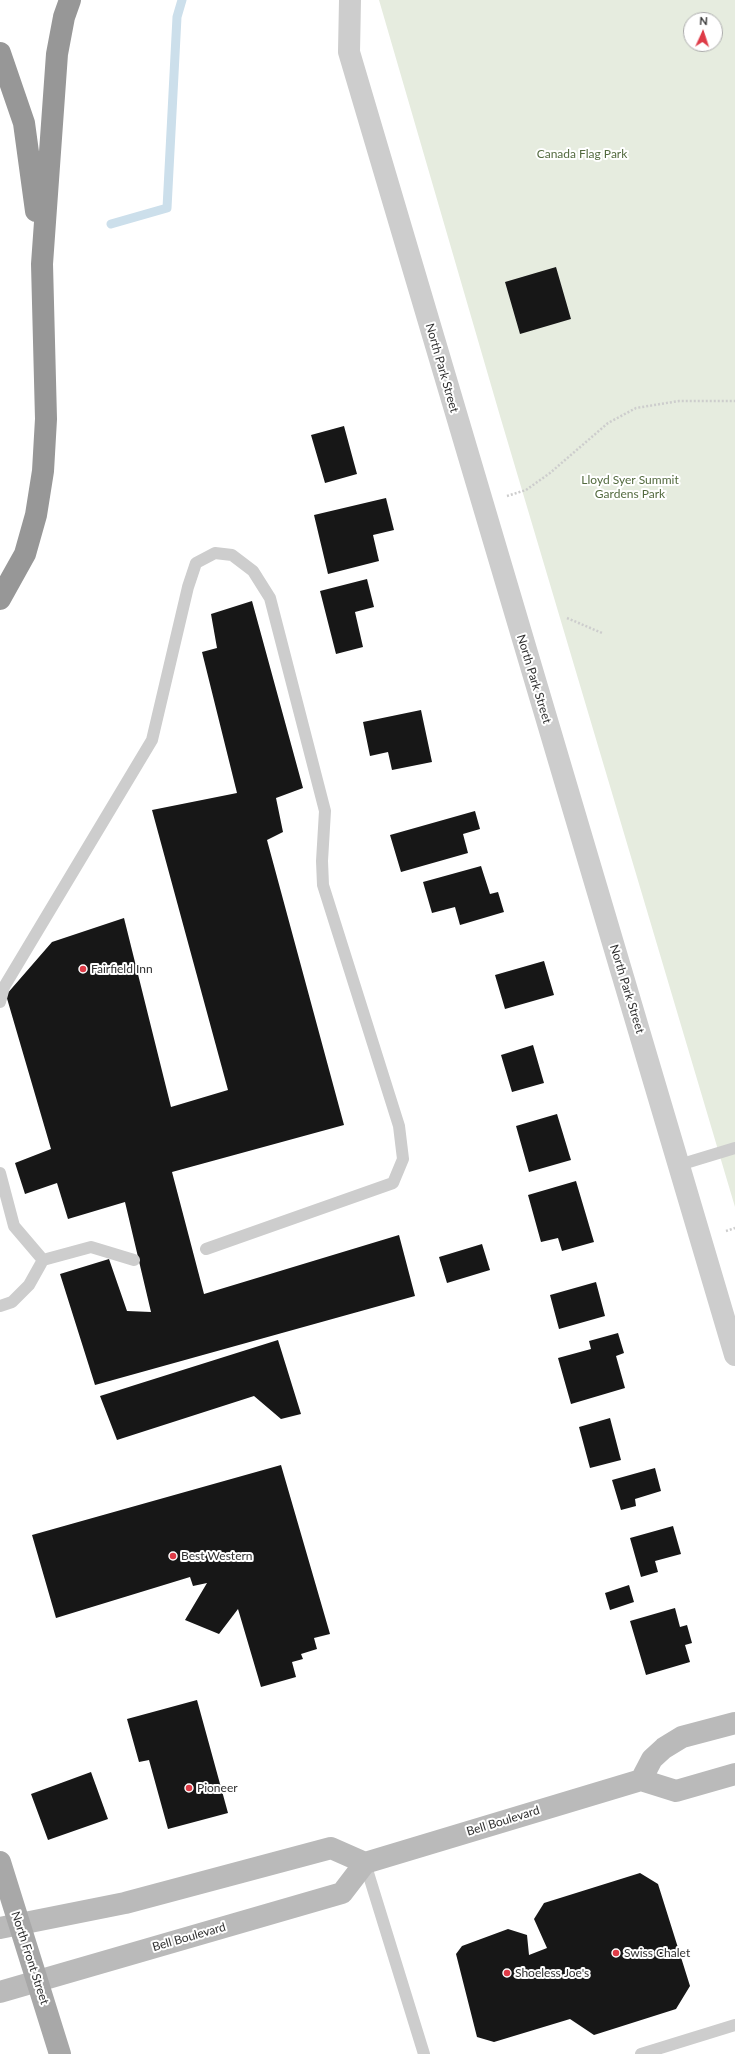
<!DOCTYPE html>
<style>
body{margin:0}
#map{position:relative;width:735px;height:2054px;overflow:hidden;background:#fff;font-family:Lato,sans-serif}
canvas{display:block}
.north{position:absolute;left:683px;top:12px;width:40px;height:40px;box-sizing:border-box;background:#fff;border:1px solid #acacac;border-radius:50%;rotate:3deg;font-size:11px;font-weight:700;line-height:16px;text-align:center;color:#303030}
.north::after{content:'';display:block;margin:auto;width:14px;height:18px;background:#de3b47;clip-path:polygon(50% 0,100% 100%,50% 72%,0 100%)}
</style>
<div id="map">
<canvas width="735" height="2054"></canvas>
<div class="north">N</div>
</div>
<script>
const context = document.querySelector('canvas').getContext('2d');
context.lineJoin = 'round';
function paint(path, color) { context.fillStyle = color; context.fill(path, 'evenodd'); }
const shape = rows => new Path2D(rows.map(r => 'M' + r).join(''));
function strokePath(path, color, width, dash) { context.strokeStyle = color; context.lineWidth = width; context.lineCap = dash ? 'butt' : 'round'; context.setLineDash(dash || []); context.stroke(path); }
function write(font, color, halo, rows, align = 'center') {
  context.font = font + ' Lato,sans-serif'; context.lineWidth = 4; context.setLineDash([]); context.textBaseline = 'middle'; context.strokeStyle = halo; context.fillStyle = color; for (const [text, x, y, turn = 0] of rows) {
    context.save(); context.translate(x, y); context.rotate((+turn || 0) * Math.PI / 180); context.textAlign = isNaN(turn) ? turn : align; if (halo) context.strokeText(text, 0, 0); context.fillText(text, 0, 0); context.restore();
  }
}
paint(shape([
 [379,0,735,0,735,1207,500,416],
 [691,20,715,20,715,44,691,44]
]), '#e6ecdf');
strokePath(shape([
 [111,224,167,208,177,17,182,0]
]), '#ccdfeb', 9);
paint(shape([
 [556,267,571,319,520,334,505,282],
 [344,426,357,474,325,483,311,435],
 [386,498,394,530,373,535,379,561,328,574,314,515],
 [367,579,374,607,355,612,363,647,336,654,320,591],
 [252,601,303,788,276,798,283,832,267,840,344,1125,172,1172,204,1294,399,1235,415,1296,95,1385,60,1274,109,1259,127,1311,151,1312,125,1202,68,1219,57,1183,25,1194,15,1163,51,1149,6,995,52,942,124,918,171,1107,228,1090,152,810,237,793,202,652,217,648,211,614],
 [421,710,432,762,392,770,388,752,370,756,363,722],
 [475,811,480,829,463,834,468,853,401,872,390,835],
 [481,866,490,894,498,892,504,912,460,925,455,907,432,913,423,882],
 [544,961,554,995,505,1009,495,975],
 [533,1045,544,1083,512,1092,501,1055],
 [557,1114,571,1160,529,1172,516,1126],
 [576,1181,594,1242,562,1251,558,1238,541,1242,528,1195],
 [482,1244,490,1270,447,1283,439,1257],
 [596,1282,605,1316,559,1329,550,1295],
 [618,1333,624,1353,616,1356,625,1388,571,1404,558,1358,591,1349,589,1341],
 [278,1340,301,1414,281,1419,254,1396,117,1440,100,1396],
 [610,1418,621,1460,590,1468,579,1427],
 [281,1465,330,1634,314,1638,317,1649,301,1654,303,1659,292,1662,296,1677,261,1687,238,1609,219,1634,185,1620,207,1583,193,1586,190,1577,56,1618,32,1535],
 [655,1468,661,1491,635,1499,636,1506,621,1510,612,1480],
 [673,1526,681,1554,655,1561,658,1572,641,1577,630,1538],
 [629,1585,634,1602,610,1610,605,1593],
 [675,1608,680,1627,687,1625,692,1643,685,1645,690,1662,646,1675,630,1621],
 [197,1700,228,1813,168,1829,149,1760,139,1762,127,1719],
 [91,1772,108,1819,48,1840,31,1794],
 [640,1873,658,1884,690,1986,676,2009,594,2035,570,2019,494,2042,477,2037,456,1954,462,1946,508,1929,527,1935,529,1955,547,1948,534,1919,544,1903]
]), '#171717');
strokePath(shape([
 [507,496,526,490,550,473,608,423,636,408,679,401,735,401],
 [567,618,602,633],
 [726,1231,735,1228]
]), '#cdcdcd', 2.5, [2, 2]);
strokePath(shape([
 [0,1002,4,987,152,740,188,587,196,563,215,553,232,555,253,571,270,598,325,811,322,861,323,885,399,1126,403,1159,393,1183,206,1249],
 [679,1165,735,1148],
 [0,1173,14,1226,43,1260],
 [0,1306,12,1302,29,1285,43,1260,91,1247,134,1260],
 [365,1863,424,2054],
 [641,2054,735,2025]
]), '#cdcdcd', 12);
strokePath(shape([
 [350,0,349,52,735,1355]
]), '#cdcdcd', 22);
strokePath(shape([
 [641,1780,652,1759,664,1748,682,1737,735,1723],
 [0,1928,125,1903,331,1848,365,1863],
 [0,1992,342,1893,365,1863,641,1780,676,1791,735,1774]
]), '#bababa', 22);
strokePath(shape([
 [0,1862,60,2054]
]), '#a8a8a8', 22);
strokePath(shape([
 [0,53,24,123,36,211],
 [0,599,25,554,36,515,43,471,46,419,42,264,57,54,64,17,70,0]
]), '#979797', 22);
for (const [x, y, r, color] of [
 [83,969,4,"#de3b47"],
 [173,1556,4,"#de3b47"],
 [189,1788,4,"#de3b47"],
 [616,1953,4,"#de3b47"],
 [507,1973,4,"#de3b47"]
]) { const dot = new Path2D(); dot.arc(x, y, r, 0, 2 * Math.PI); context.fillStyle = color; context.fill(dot); strokePath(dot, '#fff', 1.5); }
write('12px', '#536a3f', '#fff', [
 ["Canada Flag Park",582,154],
 ["Lloyd Syer Summit",630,480],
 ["Gardens Park",630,494]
]);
write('12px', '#303030', '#fff', [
 ["North Park Street",442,368,74],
 ["North Park Street",534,679,73],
 ["North Park Street",627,989,73],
 ["Bell Boulevard",503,1821,-17],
 ["Bell Boulevard",189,1937,-16],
 ["North Front Street",30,1958,72]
]);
write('12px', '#303030', '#fff', [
 ["Fairfield Inn",91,969],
 ["Best Western",181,1556],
 ["Pioneer",197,1788],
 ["Swiss Chalet",624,1953],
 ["Shoeless Joe's",515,1973]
], 'left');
</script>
